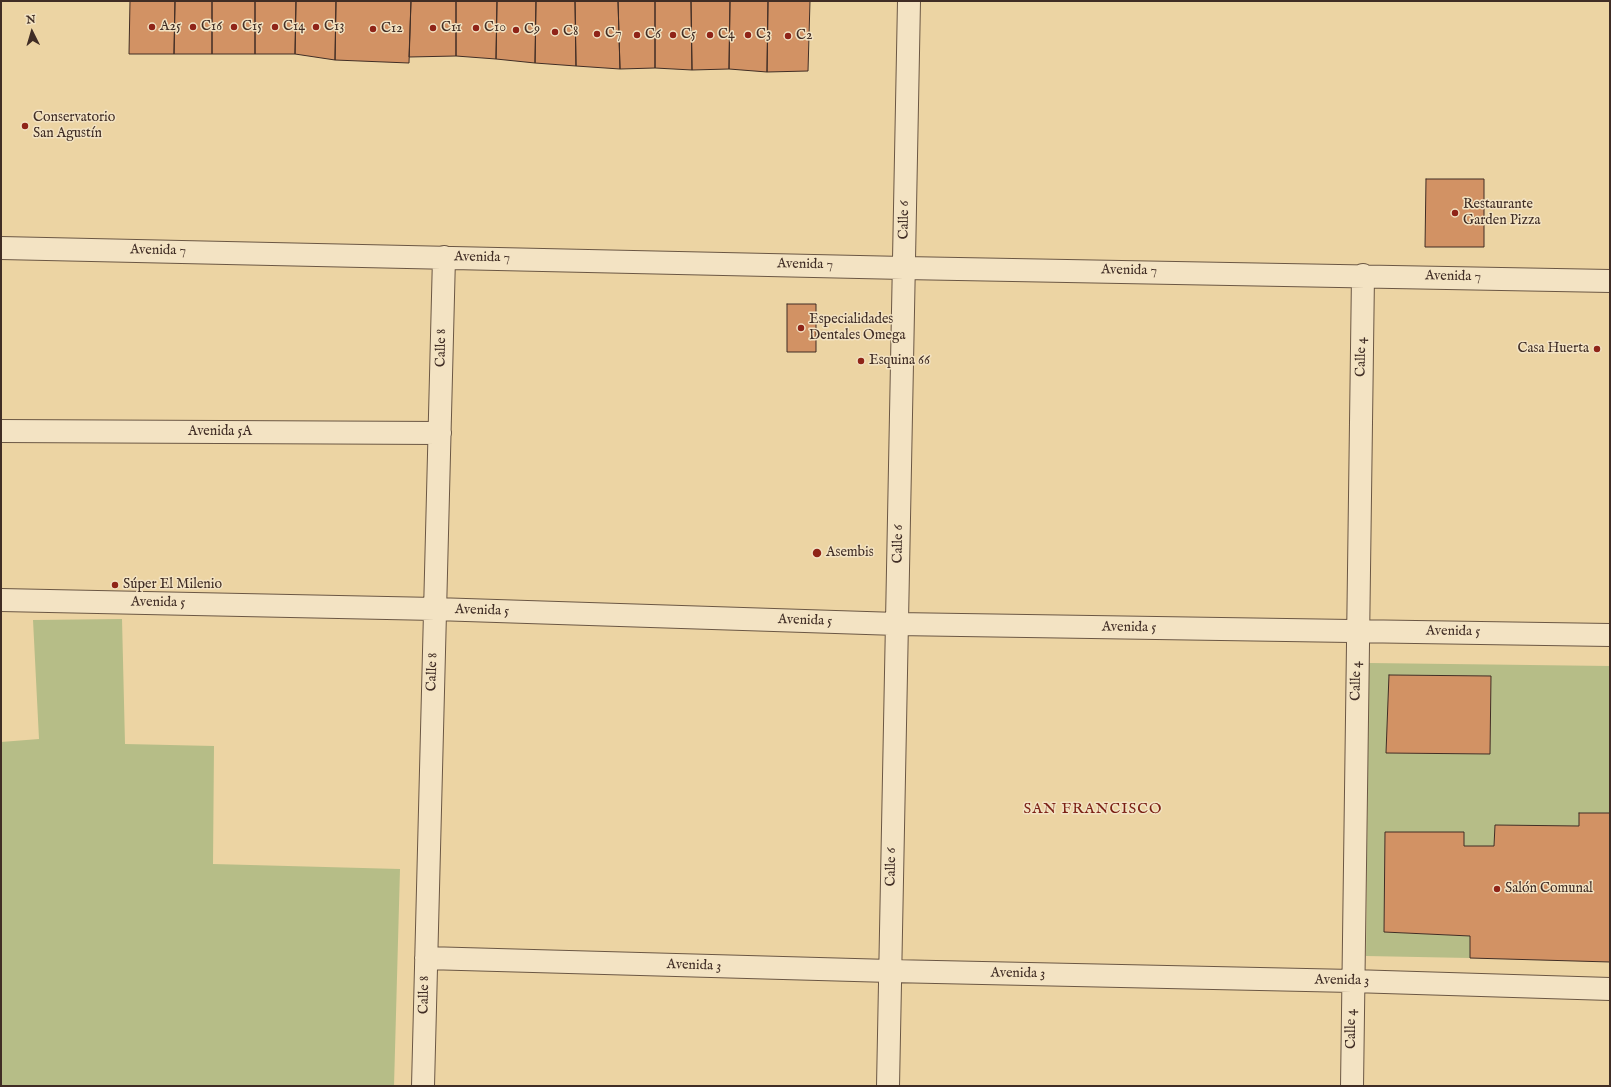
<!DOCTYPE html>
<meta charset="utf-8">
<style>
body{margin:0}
#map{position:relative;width:1611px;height:1087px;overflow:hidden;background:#ecd4a3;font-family:"IM FELL English",serif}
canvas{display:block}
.frame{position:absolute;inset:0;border:2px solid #402d25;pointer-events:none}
.north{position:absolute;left:12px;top:12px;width:40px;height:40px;-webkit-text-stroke:3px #f3e3c3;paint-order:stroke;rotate:355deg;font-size:11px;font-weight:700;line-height:16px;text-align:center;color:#402d25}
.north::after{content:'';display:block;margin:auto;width:14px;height:18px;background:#402d25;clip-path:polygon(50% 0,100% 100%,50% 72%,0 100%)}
</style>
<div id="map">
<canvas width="1611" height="1087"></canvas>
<div class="frame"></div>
<div class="north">N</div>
</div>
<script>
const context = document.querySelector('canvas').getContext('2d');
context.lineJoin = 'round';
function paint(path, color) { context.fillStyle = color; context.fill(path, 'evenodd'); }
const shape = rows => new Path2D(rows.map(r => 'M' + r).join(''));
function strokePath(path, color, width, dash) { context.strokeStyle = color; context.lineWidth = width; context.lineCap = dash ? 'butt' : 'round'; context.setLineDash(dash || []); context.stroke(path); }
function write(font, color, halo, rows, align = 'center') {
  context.font = font + ' "IM FELL English",serif'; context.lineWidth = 3; context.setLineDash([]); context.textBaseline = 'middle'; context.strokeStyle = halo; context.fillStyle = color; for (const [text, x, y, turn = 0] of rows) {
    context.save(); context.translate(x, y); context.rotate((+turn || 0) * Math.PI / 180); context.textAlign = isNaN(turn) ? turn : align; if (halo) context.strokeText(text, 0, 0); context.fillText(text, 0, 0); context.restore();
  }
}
paint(shape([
 [122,619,125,744,214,746,213,864,400,869,394,1086,1,1086,1,742,39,739,33,620],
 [1369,663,1610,666,1610,813,1580,813,1579,826,1495,825,1494,846,1464,846,1464,832,1385,832,1384,932,1470,936,1470,958,1366,956],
 [1390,675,1491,676,1490,754,1386,753]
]), '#b6bd87');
const building = shape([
 [130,1,175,1,174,54,129,54,130,1],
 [175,1,212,1,212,54,174,54,175,1],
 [212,1,255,1,255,54,212,54,212,1],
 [255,1,296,1,295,54,255,54,255,1],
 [296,1,336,1,335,60,295,54,296,1],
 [336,1,411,1,409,63,335,60,336,1],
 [411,1,456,1,456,56,409,57,411,1],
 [456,1,497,1,496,59,456,56,456,1],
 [497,1,536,1,535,63,496,59,497,1],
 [536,1,575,1,576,66,535,63,536,1],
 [575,1,618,1,620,69,576,66,575,1],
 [618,1,655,1,655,68,620,69,618,1],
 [655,1,691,1,692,70,655,68,655,1],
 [691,1,730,1,729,69,692,70,691,1],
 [730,1,768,1,767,72,729,69,730,1],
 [768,1,810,1,808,71,767,72,768,1],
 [1426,179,1484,179,1484,247,1425,247,1426,179],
 [787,304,816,304,816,352,787,352,787,304],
 [1389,675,1491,676,1490,754,1386,753,1389,675],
 [1579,813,1610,813,1610,962,1470,958,1470,936,1384,932,1385,832,1464,832,1464,846,1494,846,1495,825,1579,826,1579,813]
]);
paint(building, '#d29264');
strokePath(building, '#402d25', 1);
const minor = shape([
 [1,248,904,268,1610,281],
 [1,431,440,433],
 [1,600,435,609,897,624,1610,635],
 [426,958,890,971,1352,981,1610,989],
 [423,1086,444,257],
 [888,1086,909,1],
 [1352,1086,1363,275]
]);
strokePath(minor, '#6b5744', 24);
strokePath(minor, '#f3e3c3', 22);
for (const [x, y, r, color] of [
 [152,27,4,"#8f2418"],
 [193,27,4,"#8f2418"],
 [234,27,4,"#8f2418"],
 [275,27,4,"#8f2418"],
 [316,27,4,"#8f2418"],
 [433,28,4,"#8f2418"],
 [476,28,4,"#8f2418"],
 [373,29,4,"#8f2418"],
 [516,30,4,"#8f2418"],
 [555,32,4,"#8f2418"],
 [597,34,4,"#8f2418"],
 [637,35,4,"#8f2418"],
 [673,35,4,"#8f2418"],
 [710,35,4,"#8f2418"],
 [748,35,4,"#8f2418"],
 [788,36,4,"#8f2418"],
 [25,126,4,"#8f2418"],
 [1455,213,4,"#8f2418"],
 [801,328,4,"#8f2418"],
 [1597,349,4,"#8f2418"],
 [861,361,4,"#8f2418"],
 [817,553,5,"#8f2418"],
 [115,585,4,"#8f2418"],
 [1497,889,4,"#8f2418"]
]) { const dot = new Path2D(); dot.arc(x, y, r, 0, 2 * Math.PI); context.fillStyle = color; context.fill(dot); strokePath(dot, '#f3e3c3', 1.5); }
write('14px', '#402d25', '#f3e3c3', [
 ["A25",160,27],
 ["C16",201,27],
 ["C15",242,27],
 ["C14",283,27],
 ["C13",324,27],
 ["C11",441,28],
 ["C10",484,28],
 ["C12",381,29],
 ["C9",524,30],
 ["C8",563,32],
 ["C7",605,34],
 ["C6",645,35],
 ["C5",681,35],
 ["C4",718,35],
 ["C3",756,35],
 ["C2",796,36],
 ["Conservatorio",33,118],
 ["San Agustín",33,134],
 ["Restaurante",1463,205],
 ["Garden Pizza",1463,221],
 ["Especialidades",809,320],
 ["Dentales Omega",809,336],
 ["Casa Huerta",1589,349,"right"],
 ["Esquina 66",869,361],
 ["Asembis",826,553],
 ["Súper El Milenio",123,585],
 ["Salón Comunal",1505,889]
], 'left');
write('14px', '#402d25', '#f3e3c3', [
 ["Calle 6",905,220,-89],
 ["Avenida 7",158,251,1],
 ["Avenida 7",482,258,1],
 ["Avenida 7",805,265,1],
 ["Avenida 7",1129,271,1],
 ["Avenida 7",1453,277,1],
 ["Calle 8",442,348,-89],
 ["Calle 4",1362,357,-89],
 ["Avenida 5A",220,432],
 ["Calle 6",899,544,-89],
 ["Avenida 5",158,603,1],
 ["Avenida 5",482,611,2],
 ["Avenida 5",805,621,2],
 ["Avenida 5",1129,628,1],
 ["Avenida 5",1453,632,1],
 ["Calle 8",433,672,-88],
 ["Calle 4",1357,681,-89],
 ["Calle 6",892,867,-89],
 ["Avenida 3",694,966,2],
 ["Avenida 3",1018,974,1],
 ["Avenida 3",1342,981,1],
 ["Calle 8",425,995,-89],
 ["Calle 4",1352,1029,-90]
]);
context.letterSpacing = '1px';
write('15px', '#7a1f14', '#f3e3c3', [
 ["SAN FRANCISCO",1093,810]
]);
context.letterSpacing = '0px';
</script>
